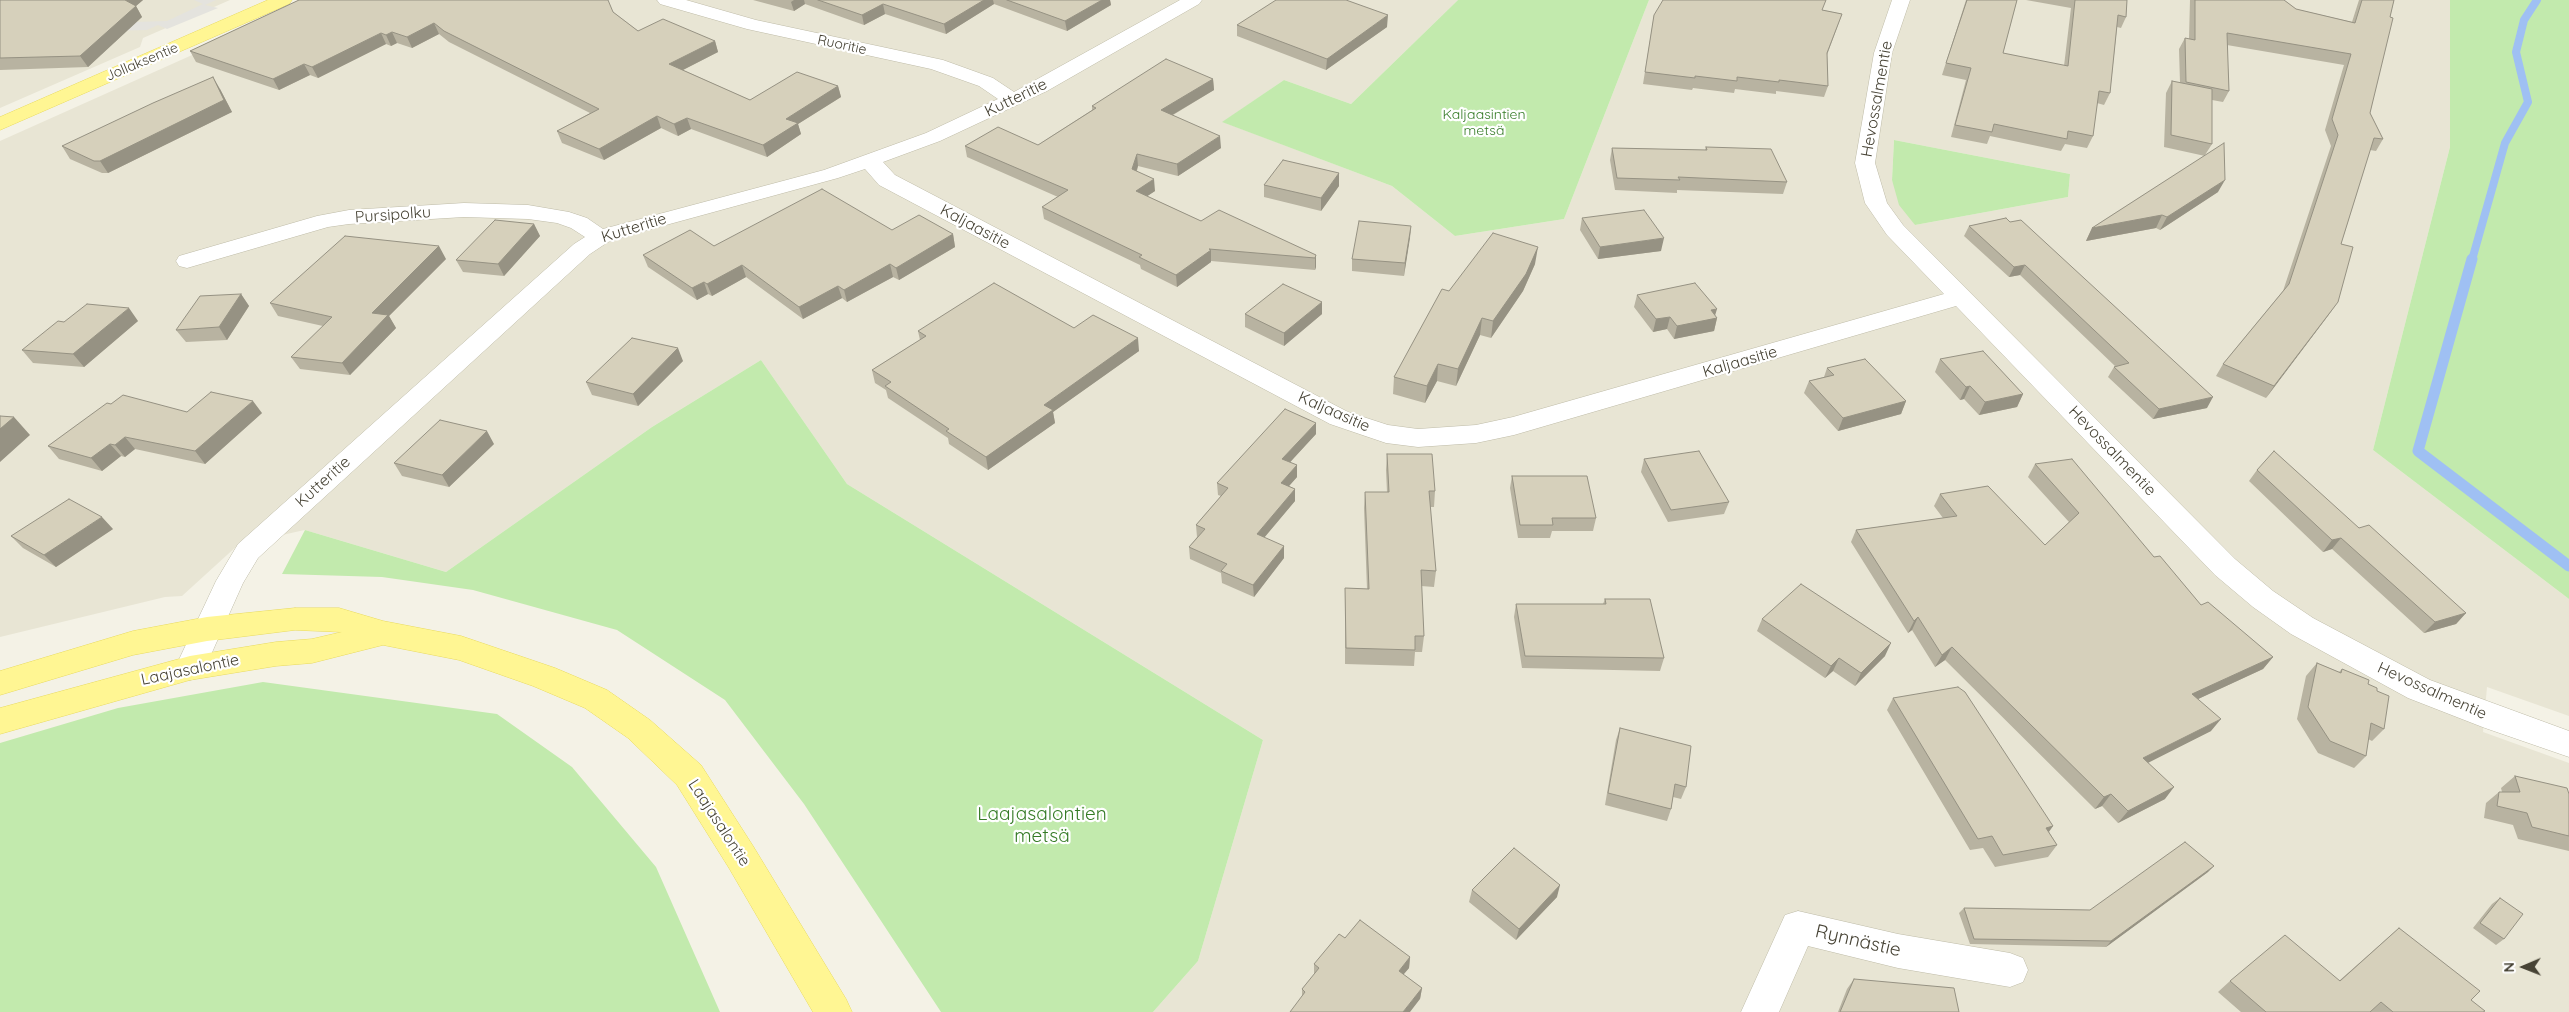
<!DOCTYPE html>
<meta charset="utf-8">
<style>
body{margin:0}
#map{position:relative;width:2569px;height:1012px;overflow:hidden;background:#f4f2e6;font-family:Quicksand,sans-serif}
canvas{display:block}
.north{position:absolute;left:2499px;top:942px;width:50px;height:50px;-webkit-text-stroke:4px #fff;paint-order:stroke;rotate:269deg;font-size:14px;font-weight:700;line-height:20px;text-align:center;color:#474335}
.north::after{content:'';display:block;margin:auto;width:18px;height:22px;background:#474335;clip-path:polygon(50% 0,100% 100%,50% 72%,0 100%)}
</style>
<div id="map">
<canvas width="2569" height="1012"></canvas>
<div class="north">N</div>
</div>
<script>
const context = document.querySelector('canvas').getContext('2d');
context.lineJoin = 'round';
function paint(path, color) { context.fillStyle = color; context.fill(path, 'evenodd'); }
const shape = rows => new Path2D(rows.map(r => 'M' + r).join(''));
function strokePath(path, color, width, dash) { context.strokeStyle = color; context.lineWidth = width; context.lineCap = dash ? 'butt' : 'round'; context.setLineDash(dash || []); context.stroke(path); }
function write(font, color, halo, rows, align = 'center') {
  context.font = font + ' Quicksand,sans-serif'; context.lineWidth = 4.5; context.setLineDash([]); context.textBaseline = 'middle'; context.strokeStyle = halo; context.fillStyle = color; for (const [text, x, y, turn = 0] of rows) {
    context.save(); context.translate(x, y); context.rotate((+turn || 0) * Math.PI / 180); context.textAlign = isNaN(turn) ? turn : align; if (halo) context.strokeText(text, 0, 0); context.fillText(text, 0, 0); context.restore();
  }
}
paint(shape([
 [0,0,230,0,143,38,140,47,0,108],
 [315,0,1458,0,1351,104,1284,80,1223,122,1392,186,1455,236,1564,219,1649,0,2450,0,2450,147,2373,450,2569,599,2569,716,2487,687,2483,732,2569,763,2569,1012,1153,1012,1198,961,1263,740,847,484,761,360,652,427,446,572,305,530,300,531,238,545,182,596,165,597,0,637,0,141],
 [1894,140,2070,174,2068,197,1915,225,1892,180]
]), '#e8e5d4');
paint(shape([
 [1458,0,1649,0,1564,219,1455,236,1392,186,1222,122,1284,80,1351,104],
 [2450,0,2569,0,2569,599,2373,450,2450,147],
 [1894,140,2070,174,2068,197,1915,225,1899,205,1892,180],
 [761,360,847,484,1263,740,1198,961,1153,1012,941,1012,804,804,725,700,617,630,473,590,382,577,282,574,305,530,446,572,652,427],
 [263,682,497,714,572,767,656,867,720,1012,0,1012,0,743,118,708]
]), '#c2eaad');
paint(shape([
 [194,0,216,0,205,5,218,8,167,29,158,25,147,30,0,34,0,26,167,21,203,4]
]), '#e4e3de');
strokePath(shape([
 [2472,260,2505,143,2528,102,2516,52,2524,20,2537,0]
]), '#9fc0f3', 8);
strokePath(shape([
 [2472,259,2418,451,2569,566]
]), '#9fc0f3', 11);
const minor = shape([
 [657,0,686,0,756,20,943,60,993,78,1014,92,1180,0,1202,0,1199,4,1047,91,940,141,883,162,895,175,1348,412,1388,425,1418,429,1476,425,1513,417,1944,294,1887,235,1865,203,1855,163,1874,53,1892,0,1910,0,1892,53,1875,163,1887,203,1903,225,2235,559,2273,591,2313,618,2430,680,2569,731,2569,757,2485,728,2408,698,2291,634,2253,607,2215,575,1956,306,1514,435,1476,443,1418,447,1386,443,1330,424,879,185,865,169,838,178,633,234,608,242,590,254,258,558,243,583,201,677,190,680,179,677,175,668,216,581,238,544,574,244,585,237,571,228,557,223,528,219,464,217,349,224,328,227,187,268,179,266,176,261,179,256,317,216,349,210,464,203,528,205,569,212,587,218,603,229,824,170,926,133,998,99,979,86,931,69,747,29,660,4,657,0],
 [1798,911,1898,934,2010,953,2023,958,2028,970,2023,982,2010,987,1898,968,1808,946,1779,1012,1741,1012,1785,915,1798,911]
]);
const major = shape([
 [268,0,292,0,289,4,0,130,0,117,268,0],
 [295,608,339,608,383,621,461,636,555,668,607,690,650,720,701,765,753,846,846,999,852,1012,813,1012,729,868,677,785,628,738,585,708,533,686,459,660,383,645,312,663,276,666,190,680,0,734,0,708,190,656,276,642,312,639,342,632,295,630,207,641,133,655,0,695,0,671,133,631,207,617,295,608]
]);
strokePath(minor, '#bfbca8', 1);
strokePath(major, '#e8da5f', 1);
paint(minor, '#fff');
paint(major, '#fff693');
paint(shape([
 [0,0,143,0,136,6,142,17,88,67,0,70],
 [299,0,613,12,638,31,715,41,718,52,683,70,750,100,838,86,841,97,798,124,801,134,767,157,691,129,678,136,661,128,604,160,562,143,557,131,590,113,449,42,439,34,412,48,397,43,391,46,386,44,318,78,310,75,279,90,196,62,190,51],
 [753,0,1110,0,1111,5,1067,31,994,4,946,34,885,14,864,25,805,4,794,11],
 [1966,0,2017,0,2003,53,2064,66,2071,8,2026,0,2127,0,2126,17,2121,28,2117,27,2110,93,2104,105,2097,103,2093,136,2087,148,2065,144,2061,151,1990,136,1987,144,1951,137,1966,80,1942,75],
 [2190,0,2284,0,2296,9,2352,22,2359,0,2394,0,2390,17,2370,113,2383,139,2376,151,2370,150,2341,244,2330,313,2266,398,2216,376,2223,364,2283,291,2331,146,2325,130,2344,65,2227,45,2229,91,2223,102,2212,100,2212,144,2205,155,2218,192,2160,230,2156,228,2086,241,2092,228,2205,156,2164,147,2166,93,2172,81,2180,83,2179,49,2185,38,2189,39],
 [1823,10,1842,14,1827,55,1828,86,1824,97,1776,91,1776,94,1735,89,1734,93,1693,88,1692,90,1643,84,1654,15],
 [1237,25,1387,27,1326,70,1237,36],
 [1213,79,1214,90,1173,115,1221,148,1178,176,1138,166,1137,171,1155,191,1147,196,1201,221,1316,255,1316,267,1315,270,1211,261,1211,262,1177,287,1141,269,1140,265,1044,219,1042,207,1058,197,967,157,965,146,1038,145,1092,110,1092,106],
 [220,89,232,112,108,173,102,173,70,159,62,146],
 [1706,147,1787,182,1783,194,1677,190,1677,193,1615,190,1610,160,1612,148,1705,150],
 [1264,185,1339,186,1321,211,1264,197],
 [1582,218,1661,251,1598,259,1580,230],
 [2006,218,2207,408,2153,419,2108,377,2114,367,2115,366,2020,275,2009,277,1964,236,1969,226],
 [534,224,540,236,504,276,463,272,456,260],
 [1411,226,1404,276,1352,271,1352,259],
 [892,230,953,234,955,247,899,280,893,277,847,302,842,298,803,319,746,277,712,296,708,294,697,300,648,267,643,255,714,246],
 [446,259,389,316,396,328,350,375,300,369,291,357,323,326,278,316,270,303],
 [1535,264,1523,291,1491,338,1480,335,1456,386,1437,381,1425,403,1393,394,1394,377,1449,291],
 [241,294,249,306,227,340,186,342,176,330],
 [1637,295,1715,316,1717,318,1714,331,1674,339,1667,329,1653,332,1634,307],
 [1245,314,1322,314,1284,346,1245,327],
 [138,321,84,367,33,363,22,350,64,322],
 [1074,328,1139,351,1053,412,1055,423,988,470,949,444,948,438,888,398,886,390,875,383,872,370,920,340,918,331],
 [1940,359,2023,394,2017,407,1979,415,1964,399,1960,400,1935,372],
 [683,361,638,406,592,395,586,382],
 [1827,368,1906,401,1901,414,1838,431,1804,393,1809,381,1824,377],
 [111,404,187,412,262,413,205,464,135,449,125,457,121,456,102,471,59,459,48,446],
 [1316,423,1316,434,1290,462,1297,465,1297,477,1289,486,1295,489,1295,501,1264,538,1284,558,1254,597,1222,583,1221,573,1190,559,1189,547,1197,537,1196,525,1221,496,1218,495,1217,483],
 [494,444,449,487,402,476,394,463],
 [1387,454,1435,491,1434,507,1430,507,1436,571,1434,587,1421,586,1424,636,1422,652,1415,652,1414,666,1345,664,1345,588,1367,589,1364,508,1365,492,1387,492,1386,470],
 [1644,459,1729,502,1724,514,1668,522,1641,472],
 [2035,464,2154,557,2201,605,2273,657,2263,669,2198,699,2211,731,2148,762,2165,799,2118,823,2102,806,2095,809,1945,660,1935,667,1912,630,1908,633,1851,542,1856,530,1943,518,1934,506,1940,494,2045,545,2069,522,2028,477],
 [2257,470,2359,528,2466,613,2456,624,2424,633,2332,549,2323,552,2249,481],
 [1512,476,1596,518,1593,531,1552,531,1550,538,1518,538,1510,488],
 [113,529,56,567,23,548,11,536],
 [1605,599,1664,658,1660,671,1522,668,1514,617,1516,604,1603,604],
 [1762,619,1885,656,1855,686,1833,671,1825,678,1757,631],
 [2317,663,2339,672,2342,669,2368,684,2377,691,2384,729,2372,741,2368,739,2366,756,2354,768,2318,753,2297,719,2306,676],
 [1893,698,2053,826,2049,832,2057,845,2048,857,1995,867,1983,848,1970,850,1887,710],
 [1620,728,1686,787,1681,799,1673,797,1671,809,1667,821,1605,805,1616,740],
 [2515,776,2569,794,2569,851,2518,839,2513,825,2484,818,2486,803,2499,792,2502,792,2501,788],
 [2208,872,2106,947,1970,944,1959,913,1964,908,2090,910],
 [1472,890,1557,897,1516,940,1469,902],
 [2500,898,2504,939,2496,945,2473,928,2492,904],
 [2399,928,2483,1012,2241,1012,2218,992,2230,981,2340,980],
 [1345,938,1410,957,1409,968,1403,975,1422,988,1420,999,1302,997,1302,989,1314,975,1314,964],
 [1854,979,1959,1012,1838,1012,1847,989]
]), '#b8b3a1');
paint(shape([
 [124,0,143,0,136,6,142,17,88,67,80,56],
 [794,0,804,0,805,4,794,11,791,2],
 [984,0,993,0,994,4,946,34,944,24],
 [1102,0,1110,0,1111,5,1067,31,1065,21],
 [883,4,885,14,864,25,862,15],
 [1388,15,1387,27,1326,70,1327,59],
 [434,23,439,34,412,48,407,37],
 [392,32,397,43,391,46,386,35],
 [381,33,386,44,318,78,312,67],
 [715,41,718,52,673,75,669,64],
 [304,64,310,75,279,90,273,79],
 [213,77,220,89,232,112,108,173,100,161],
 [1213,79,1214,90,1162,121,1161,110],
 [838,86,841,97,798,124,801,134,767,157,763,145,786,119],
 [657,116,661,128,604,160,599,149],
 [687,118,691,129,678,136,674,124],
 [1220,136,1221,148,1178,176,1177,164],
 [1137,154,1138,166,1133,181,1132,169],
 [1339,173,1339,186,1321,211,1321,198],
 [1154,179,1155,191,1137,203,1136,191],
 [2225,180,2218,192,2160,230,2167,217],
 [2162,215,2156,228,2086,241,2092,228],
 [534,224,540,236,504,276,498,264],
 [1411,226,1410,238,1404,276,1405,263],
 [953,234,955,247,899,280,896,268],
 [1664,238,1661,251,1598,259,1600,247],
 [439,246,446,259,389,316,396,328,350,375,342,363,372,313],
 [1538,247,1535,264,1523,291,1491,338,1493,321],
 [1211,250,1211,262,1177,287,1176,275],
 [1316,255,1316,267,1315,270,1315,258],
 [890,264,893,277,847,302,844,290],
 [742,265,746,277,712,296,707,284],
 [2025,265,2020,275,2009,277,2014,267],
 [704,282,708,294,697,300,692,288],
 [838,286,842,298,803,319,799,307],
 [241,294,249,306,227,340,219,327],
 [1322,302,1322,314,1284,346,1284,333],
 [2338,302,2330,313,2266,398,2274,386],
 [129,308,138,321,84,367,73,354],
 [1717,309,1714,319,1717,318,1714,331,1674,339,1677,326,1711,310],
 [1670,317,1667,329,1653,332,1656,319],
 [1482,318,1480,335,1456,386,1458,369],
 [1138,338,1139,351,1053,412,1055,423,988,470,986,457,1044,405],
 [678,348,683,361,638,406,633,394],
 [1438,364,1437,381,1425,403,1427,386],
 [1970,386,1964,399,1960,400,1966,387],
 [2023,394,2017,407,1979,415,1985,402],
 [2213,397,2207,408,2153,419,2159,409],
 [253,401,262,413,205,464,195,451],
 [1906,401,1901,414,1838,431,1843,418],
 [14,417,30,435,0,462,0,418],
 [1316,423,1316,434,1282,471,1282,459],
 [487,431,494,444,449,487,442,475],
 [125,437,135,449,125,457,115,445],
 [110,444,121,456,102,471,91,458],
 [1297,465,1297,477,1281,495,1281,483],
 [1295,489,1295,501,1257,546,1257,534],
 [102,517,113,529,56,567,44,555],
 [2341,538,2332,549,2323,552,2332,540],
 [1284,546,1284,558,1254,597,1253,585],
 [2466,613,2456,624,2424,633,2435,622],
 [1918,617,1912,630,1908,633,1914,621],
 [1891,643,1885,656,1855,686,1861,673],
 [1952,647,1945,660,1935,667,1942,655],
 [2273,657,2263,669,2183,706,2192,694],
 [1839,658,1833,671,1825,678,1831,666],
 [2221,719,2211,731,2134,770,2143,758],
 [2174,787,2165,799,2118,823,2128,811],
 [2111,794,2102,806,2095,809,2104,797],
 [2053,826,2044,838,2046,828],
 [2214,866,2208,872,2106,947,2111,941],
 [1560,885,1557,897,1516,940,1519,929],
 [1410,957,1409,968,1397,982,1399,971],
 [1422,988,1420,999,1410,1012,1403,1012]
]), '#969283');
const building = shape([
 [0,0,125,0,136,6,80,56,0,58,0,0],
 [299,0,608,0,613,12,638,31,663,19,715,41,669,64,750,100,797,72,838,86,786,119,798,123,763,145,687,118,674,124,657,116,599,149,557,131,599,109,444,31,434,23,407,37,392,32,386,35,381,33,312,67,304,64,273,79,190,51,299,0],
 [818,0,984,0,944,24,883,4,862,15,818,0],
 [1007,0,1102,0,1065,21,1007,0],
 [1276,0,1346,0,1388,15,1327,59,1237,25,1276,0],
 [1663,0,1826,0,1822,10,1842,14,1827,53,1828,86,1779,80,1779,82,1737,77,1737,81,1695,76,1695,78,1645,72,1654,15,1663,0],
 [1967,0,2017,0,2003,53,2068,66,2075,0,2127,0,2126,17,2118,15,2110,93,2099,91,2093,136,2068,131,2067,139,1994,124,1992,132,1955,125,1971,68,1946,63,1967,0],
 [2195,0,2284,0,2296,9,2355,23,2362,0,2394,0,2390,17,2393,18,2370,113,2383,139,2374,138,2341,244,2353,247,2338,302,2274,386,2223,364,2289,284,2338,135,2332,119,2351,54,2227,33,2229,91,2186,82,2185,38,2195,40,2195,0],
 [1166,59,1213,79,1161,110,1220,136,1177,164,1137,154,1132,169,1154,179,1136,191,1201,221,1219,210,1316,255,1315,258,1209,249,1211,250,1176,275,1139,257,1142,255,1042,207,1068,190,965,146,998,127,1038,145,1096,108,1092,106,1166,59],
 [213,77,224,100,100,161,94,161,62,146,153,103,213,77],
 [2172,81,2212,89,2212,144,2171,135,2172,81],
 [2224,143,2225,180,2167,217,2162,215,2092,228,2224,143],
 [1706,147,1771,149,1787,182,1678,177,1680,180,1617,178,1612,148,1707,150,1706,147],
 [1283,160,1339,173,1321,198,1264,185,1283,160],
 [822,189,892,230,919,215,953,234,896,268,890,264,844,290,838,286,799,307,742,265,707,284,704,282,692,288,643,255,690,230,714,246,822,189],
 [1644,210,1664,238,1600,247,1582,218,1644,210],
 [2006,218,2010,222,2021,220,2213,397,2159,409,2114,367,2129,363,2025,265,2014,267,1969,226,2006,218],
 [495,220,534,224,498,264,456,260,495,220],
 [1359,221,1411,226,1405,263,1352,259,1359,221],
 [1493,233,1538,247,1526,274,1493,321,1482,318,1458,369,1438,364,1427,386,1394,377,1442,289,1449,291,1493,233],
 [345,236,439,246,372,313,388,315,342,363,291,357,332,317,270,303,345,236],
 [994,283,1074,328,1093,315,1138,338,1044,405,1053,410,986,457,946,431,949,429,885,386,891,382,872,370,926,336,918,331,994,283],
 [1695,283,1717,309,1711,310,1717,318,1677,326,1670,317,1656,319,1637,295,1695,283],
 [1283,284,1322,302,1284,333,1245,314,1283,284],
 [241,294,219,327,176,330,200,296,241,294],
 [87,304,129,308,73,354,22,350,58,321,64,322,87,304],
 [632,338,678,348,633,394,586,382,632,338],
 [1983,351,2023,394,1985,402,1970,386,1966,387,1940,359,1983,351],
 [1865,359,1906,401,1843,418,1809,381,1834,375,1827,368,1865,359],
 [211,392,253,401,195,451,125,437,115,445,110,444,91,458,48,446,107,403,111,404,123,395,187,412,211,392],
 [1285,409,1316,423,1282,459,1297,465,1281,483,1295,489,1257,534,1284,546,1253,585,1221,571,1227,564,1189,547,1205,529,1196,525,1228,488,1217,483,1285,409],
 [0,416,14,417,0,429,0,416],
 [440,420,487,431,442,475,394,463,440,420],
 [1699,451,1729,502,1671,510,1644,459,1699,451],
 [2274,451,2359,528,2369,525,2466,613,2435,622,2341,538,2332,540,2257,470,2274,451],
 [1387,454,1432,454,1435,491,1429,491,1436,571,1421,570,1424,636,1415,636,1415,650,1346,648,1345,588,1369,589,1365,492,1389,492,1387,454],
 [2072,459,2154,557,2160,556,2201,605,2208,602,2273,657,2192,694,2221,719,2143,758,2174,787,2128,811,2111,794,2104,797,1952,647,1942,655,1918,617,1914,621,1856,530,1957,516,1940,494,1988,486,2045,545,2079,513,2035,464,2072,459],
 [1512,476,1587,476,1596,518,1552,518,1553,525,1520,525,1512,476],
 [69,499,102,517,44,555,11,536,69,499],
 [1801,584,1891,643,1861,673,1839,658,1831,666,1762,619,1801,584],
 [1605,599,1650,599,1664,658,1525,656,1516,604,1606,604,1605,599],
 [2317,663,2341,673,2342,669,2369,680,2368,684,2377,688,2377,691,2389,696,2384,729,2371,723,2366,756,2330,741,2308,707,2317,663],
 [1958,687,1965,692,2053,826,2046,828,2057,845,2003,855,1992,836,1978,839,1893,698,1958,687],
 [1620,728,1691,746,1686,787,1675,784,1671,809,1608,793,1620,728],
 [2515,776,2567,788,2569,794,2569,836,2532,827,2527,813,2497,806,2499,792,2520,792,2515,776],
 [2185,842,2214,866,2111,941,1974,939,1964,908,2090,910,2185,842],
 [1514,848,1560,885,1519,929,1472,890,1514,848],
 [2500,898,2523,914,2504,939,2480,923,2500,898],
 [1360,920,1410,957,1399,971,1422,988,1403,1012,1290,1012,1305,992,1302,989,1319,968,1314,964,1339,934,1345,938,1360,920],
 [2399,928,2480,991,2471,1000,2485,1011,2483,1012,2393,1012,2381,1002,2370,1012,2266,1012,2230,981,2285,935,2340,981,2399,928],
 [1854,979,1954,988,1959,1012,1840,1012,1854,979]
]);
paint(building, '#d6d0bb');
strokePath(building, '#969283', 1);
write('14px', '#474335', '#fff', [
 ["Ruoritie",842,45,12],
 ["Jollaksentie",142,62,-23]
]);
write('14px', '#357b26', '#fff', [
 ["Kaljaasintien",1484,115],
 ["metsä",1484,131]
]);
write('16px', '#474335', '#fff', [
 ["Kutteritie",1016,98,-26],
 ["Hevossalmentie",1877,99,-80],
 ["Pursipolku",393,215,-4],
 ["Kaljaasitie",975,227,28],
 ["Kutteritie",634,228,-17],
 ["Kaljaasitie",1740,362,-16],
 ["Kaljaasitie",1334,412,24],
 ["Hevossalmentie",2112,451,46],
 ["Kutteritie",323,482,-42],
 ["Laajasalontie",190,670,-12],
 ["Hevossalmentie",2432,691,24],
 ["Laajasalontie",719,823,57]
]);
write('19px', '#357b26', '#fff', [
 ["Laajasalontien",1042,814],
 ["metsä",1042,836]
]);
write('19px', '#474335', '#fff', [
 ["Rynnästie",1858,941,13]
]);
</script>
